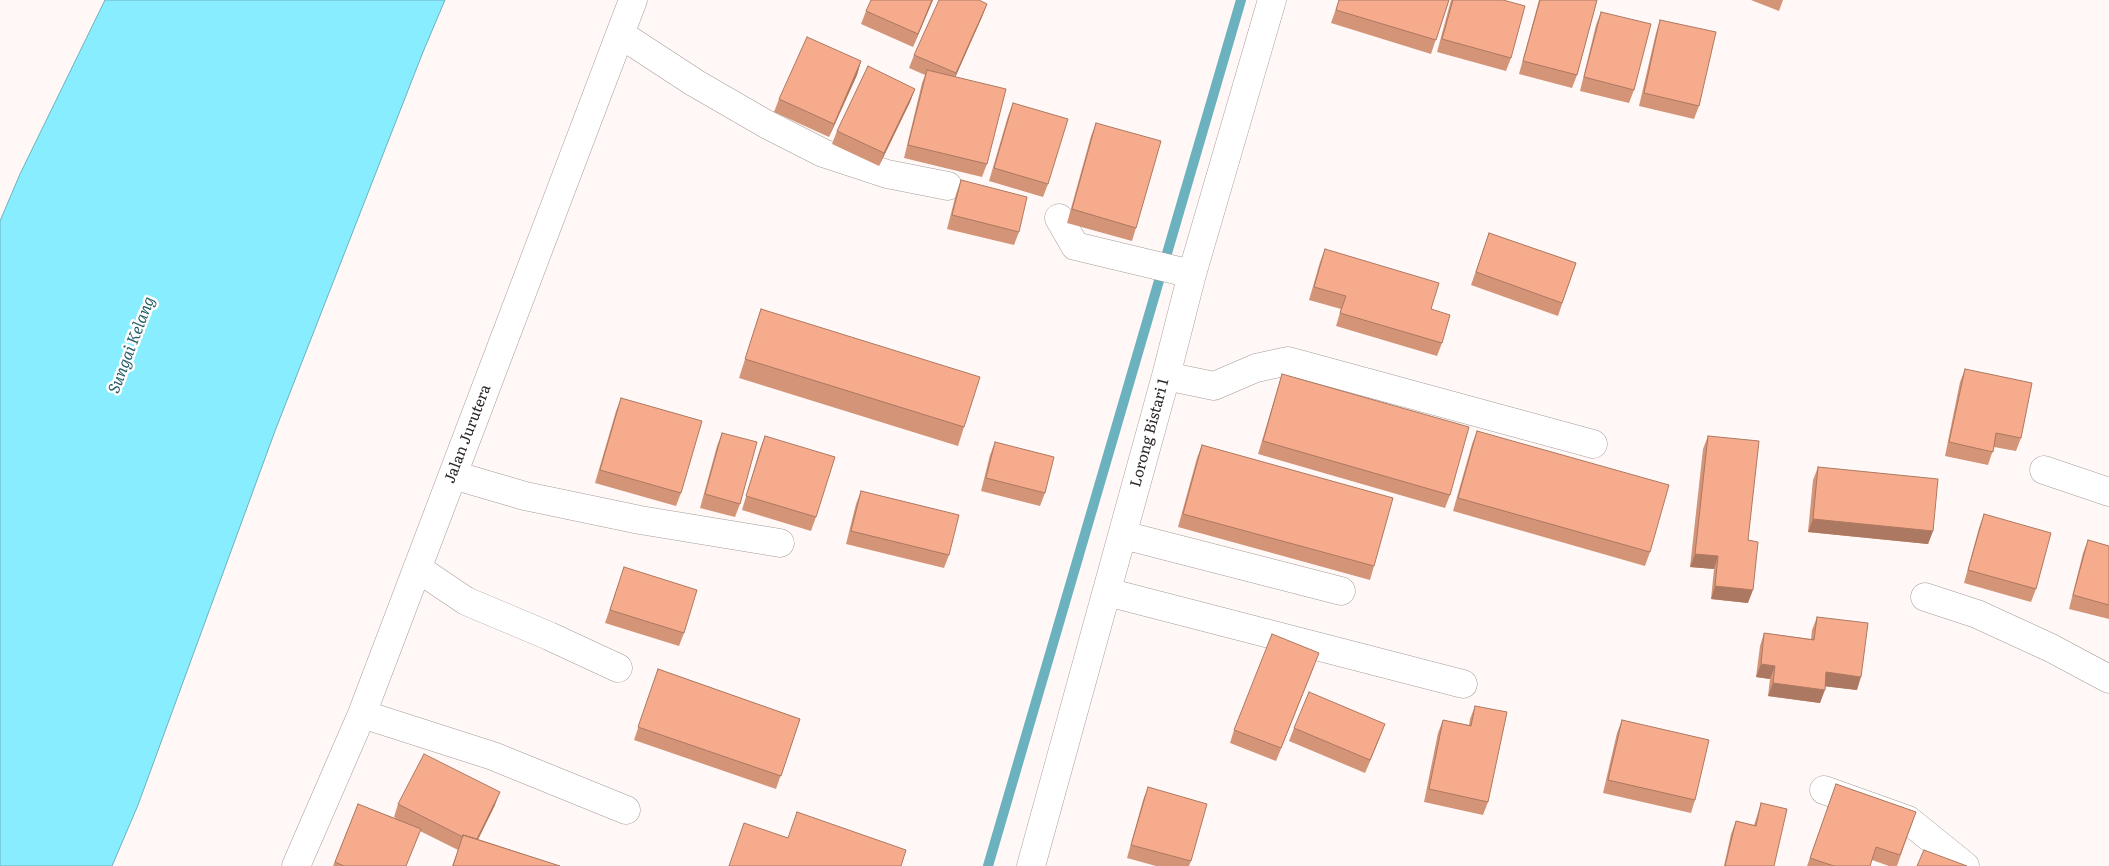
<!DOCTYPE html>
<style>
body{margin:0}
canvas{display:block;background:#fff8f6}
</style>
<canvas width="2109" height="866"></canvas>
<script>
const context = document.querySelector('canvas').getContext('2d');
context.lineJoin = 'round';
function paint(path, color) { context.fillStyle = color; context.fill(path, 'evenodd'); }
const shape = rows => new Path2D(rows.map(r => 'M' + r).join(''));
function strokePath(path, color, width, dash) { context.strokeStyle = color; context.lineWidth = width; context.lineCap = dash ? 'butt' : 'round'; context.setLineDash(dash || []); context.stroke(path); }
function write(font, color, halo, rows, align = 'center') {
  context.font = font + ' Literata,serif'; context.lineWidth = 5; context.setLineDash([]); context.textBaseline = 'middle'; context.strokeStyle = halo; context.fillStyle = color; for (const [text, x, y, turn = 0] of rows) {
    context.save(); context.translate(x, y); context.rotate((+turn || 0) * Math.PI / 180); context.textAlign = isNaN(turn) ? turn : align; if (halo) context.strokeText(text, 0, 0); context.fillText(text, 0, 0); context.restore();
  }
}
const water = shape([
 [105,0,445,0,423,52,275,431,138,805,112,866,0,866,0,221,20,174,105,0]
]);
paint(water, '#87edff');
strokePath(water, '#6cb2be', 1);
strokePath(shape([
 [988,866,1241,0]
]), '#6cb2be', 10);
const minor = shape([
 [620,34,695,83,766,124,823,153,887,174,948,186],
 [1059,218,1075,246,1192,274],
 [1166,376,1214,386,1256,368,1288,361,1593,444],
 [2044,470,2109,492],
 [453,475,525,496,640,520,780,543],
 [1123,535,1341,591],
 [417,568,466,601,549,636,618,668],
 [1107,592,1463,684],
 [1925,597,1977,614,2051,648,2109,679],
 [362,714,493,756,626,810],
 [1824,790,1908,820,1965,866],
 [296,866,362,714,633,0],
 [1031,866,1166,376,1192,274,1272,0]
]);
strokePath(minor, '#a49d9a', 29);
strokePath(minor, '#fff', 28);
paint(shape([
 [933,0,913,47,861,24,866,11],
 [1339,0,1449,0,1431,54,1331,23],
 [1451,0,1503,0,1511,58,1506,71,1437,52],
 [1539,0,1597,0,1577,75,1572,88,1519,74],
 [1751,0,1783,0,1779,11],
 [987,4,982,17,955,77,987,164,982,177,904,158,922,83,925,75,909,68,914,55],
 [1601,12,1634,90,1629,103,1580,91,1596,25],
 [1660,20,1699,106,1694,119,1639,106,1656,33],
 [861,61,857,75,829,137,774,112,779,99],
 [915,89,910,102,879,166,832,144,837,131],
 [1013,103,1048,184,1043,197,989,181,1008,116],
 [1096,123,1136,228,1132,241,1067,223,1091,136],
 [961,180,1019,232,1014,245,947,229,956,194],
 [1489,233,1576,263,1558,316,1471,285],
 [1325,249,1431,309,1442,343,1437,356,1336,326,1341,309,1309,300,1320,262],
 [761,309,964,427,958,446,739,378],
 [1965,369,2021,438,2016,451,1994,447,1988,465,1945,456,1960,382],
 [1282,374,1450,495,1445,508,1258,454,1278,387],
 [621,398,681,493,676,506,595,483,616,411],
 [1477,431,1650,552,1645,566,1453,511,1472,444],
 [722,433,740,504,735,517,700,508,717,446],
 [765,436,816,517,811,531,742,510,760,449],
 [1708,436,1748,603,1711,599,1714,569,1690,567,1703,449],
 [995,442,1045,493,1040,506,981,491,990,455],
 [1202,445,1374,566,1370,580,1178,527,1197,458],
 [1818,467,1933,531,1928,544,1808,532,1813,480],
 [861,491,949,555,944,568,846,544,856,504],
 [1984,514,2036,589,2031,602,1964,583,1979,528],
 [2088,540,2109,546,2109,619,2069,609,2083,553],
 [624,567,684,633,679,646,605,623],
 [1817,617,1857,690,1825,686,1820,703,1768,696,1770,679,1756,677,1760,646,1764,633,1811,639,1812,630],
 [1314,666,1276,761,1230,743,1234,730],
 [658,669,800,719,776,789,634,740],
 [1475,706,1488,802,1483,815,1424,802,1438,733,1443,720,1469,725,1470,719],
 [1622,720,1695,800,1691,813,1603,793,1617,733],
 [1294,728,1380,737,1365,773,1289,741],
 [1836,784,1916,812,1897,866,1889,866,1872,860,1870,866,1807,866],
 [1148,787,1191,861,1189,866,1156,866,1127,858,1143,800],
 [1761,803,1774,866,1724,866,1731,834,1736,821,1754,825,1757,816],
 [358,804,397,819,394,817,398,804,495,805,478,839,560,866,452,866,458,850,420,831,406,866,333,866]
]), '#d49478');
paint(shape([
 [932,0,933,0,913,47,918,34],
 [987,4,982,17,951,87,956,73],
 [861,61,857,75,829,137,834,124],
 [915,89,910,102,879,166,884,153],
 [1813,519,1933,531,1928,544,1808,532],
 [1695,554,1718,556,1714,569,1690,567],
 [1715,586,1753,590,1748,603,1711,599],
 [1319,653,1314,666,1276,761,1281,748],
 [1761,664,1775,666,1770,679,1756,677],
 [1826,672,1861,677,1857,690,1822,686],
 [1773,683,1825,690,1820,703,1768,696],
 [1385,724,1380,737,1365,773,1370,760],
 [500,792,495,805,470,856,475,843]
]), '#ac7862');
const building = shape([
 [871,0,932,0,918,34,866,11,871,0],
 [939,0,979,0,987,4,956,73,914,55,939,0],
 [1339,0,1449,0,1436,40,1336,10,1339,0],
 [1453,0,1503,0,1525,6,1511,58,1442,39,1453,0],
 [1540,0,1597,0,1577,75,1523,61,1540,0],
 [1601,12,1651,24,1634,90,1584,77,1601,12],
 [1660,20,1716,32,1699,106,1644,93,1660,20],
 [807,37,861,61,834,124,779,99,807,37],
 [868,66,915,89,884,153,837,131,868,66],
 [927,70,1006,89,987,164,908,145,927,70],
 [1013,103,1068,119,1048,184,994,168,1013,103],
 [1096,123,1161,141,1136,228,1072,209,1096,123],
 [961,180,1027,197,1019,232,952,215,961,180],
 [1489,233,1576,263,1562,303,1476,272,1489,233],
 [1325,249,1439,283,1431,309,1450,315,1442,343,1340,313,1346,296,1314,287,1325,249],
 [761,309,980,377,964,427,745,359,761,309],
 [1965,369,2032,383,2021,438,1996,433,1993,452,1949,442,1965,369],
 [1282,374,1469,427,1450,495,1263,441,1282,374],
 [621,398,702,421,681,493,600,470,621,398],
 [1477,431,1669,485,1650,552,1458,498,1477,431],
 [722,433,757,442,740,504,705,494,722,433],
 [765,436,835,457,816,517,746,496,765,436],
 [1708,436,1759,441,1748,540,1758,542,1753,590,1715,586,1718,556,1695,554,1708,436],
 [995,442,1054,457,1045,493,986,478,995,442],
 [1202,445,1393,498,1374,566,1183,514,1202,445],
 [1818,467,1938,479,1933,531,1813,519,1818,467],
 [861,491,959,515,949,555,851,531,861,491],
 [1984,514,2051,533,2036,589,1968,570,1984,514],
 [2088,540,2109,546,2109,605,2073,595,2088,540],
 [624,567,697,590,684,633,610,610,624,567],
 [1817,617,1868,623,1861,677,1826,672,1825,690,1773,683,1775,666,1761,664,1764,633,1814,640,1817,617],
 [1272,634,1319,653,1281,748,1234,730,1272,634],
 [658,669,800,719,781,776,638,727,658,669],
 [1309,692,1385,724,1370,760,1294,728,1309,692],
 [1475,706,1507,712,1488,802,1429,789,1443,720,1471,726,1475,706],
 [1622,720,1709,740,1695,800,1608,780,1622,720],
 [424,754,500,792,477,839,463,835,463,837,398,804,424,754],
 [1836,784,1916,812,1900,855,1876,847,1870,866,1834,866,1810,858,1836,784],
 [1148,787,1207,804,1191,861,1131,845,1148,787],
 [1761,803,1787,809,1774,866,1725,866,1736,821,1756,826,1761,803],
 [358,804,421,829,406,866,344,866,335,862,358,804],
 [797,812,906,850,901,866,729,866,744,823,788,838,797,812],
 [463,835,560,866,453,866,463,835],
 [1924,850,1967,866,1917,866,1924,850]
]);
paint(building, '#f6ac8c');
strokePath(building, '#ac7862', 1);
write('15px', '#2c2928', '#fff', [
 ["Lorong Bistari 1",1150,433,-75],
 ["Jalan Jurutera",468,434,-69]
]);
write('italic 16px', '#255e68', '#fff', [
 ["Sungai Kelang",132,345,-69]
]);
</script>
